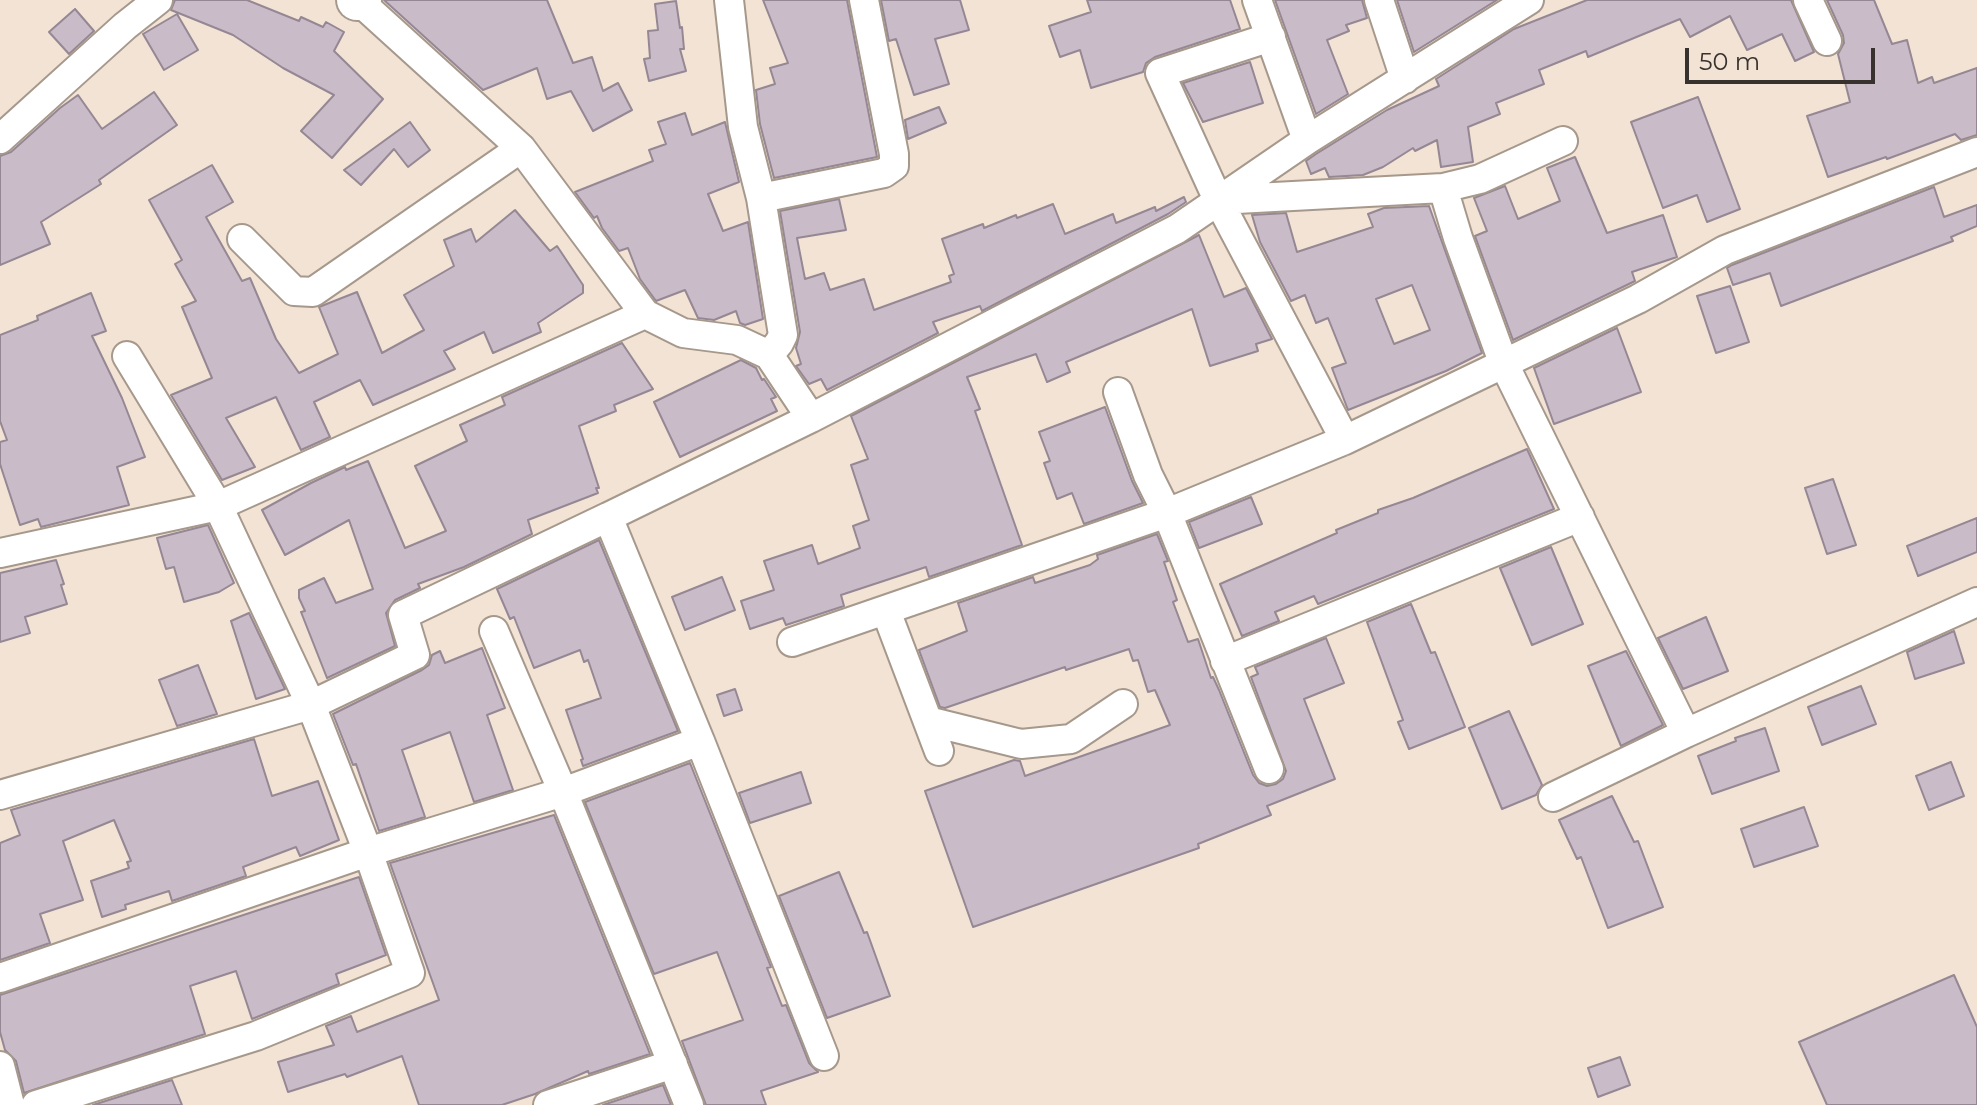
<!DOCTYPE html>
<style>
body{margin:0}
#map{position:relative;width:1977px;height:1105px;overflow:hidden;background:#f2e3d5;font-family:Montserrat,sans-serif}
canvas{display:block}
.scale{position:absolute;left:1685px;top:48px;width:190px;height:36px;box-sizing:border-box;border:4px solid #37322d;border-top:0;padding-left:10px;font-size:24px;line-height:28px;white-space:nowrap;color:#37322d;-webkit-text-stroke:6px #f2e3d5;paint-order:stroke}
</style>
<div id="map">
<canvas width="1977" height="1105"></canvas>
<div class="scale">50 m</div>
</div>
<script>
const context = document.querySelector('canvas').getContext('2d');
context.lineJoin = 'round';
function paint(path, color) { context.fillStyle = color; context.fill(path, 'evenodd'); }
const shape = rows => new Path2D(rows.map(r => 'M' + r).join(''));
function strokePath(path, color, width, dash) { context.strokeStyle = color; context.lineWidth = width; context.lineCap = dash ? 'butt' : 'round'; context.setLineDash(dash || []); context.stroke(path); }
const building = shape([
 [175,0,247,0,299,21,301,17,323,27,326,22,344,32,334,51,383,99,332,158,301,131,334,95,283,68,233,35,171,10,175,0],
 [384,0,547,0,573,63,592,57,603,91,618,83,632,110,593,131,571,91,547,99,537,68,483,90,384,0],
 [763,0,847,0,877,157,774,178,760,124,756,90,775,84,770,68,788,63,763,0],
 [881,0,960,0,969,30,935,39,949,84,914,95,896,39,889,41,881,0],
 [1087,0,1230,0,1240,29,1155,57,1146,63,1143,72,1091,88,1080,50,1060,57,1049,26,1091,12,1087,0],
 [1275,0,1362,0,1367,18,1346,25,1349,31,1327,40,1348,94,1316,114,1275,0],
 [1397,0,1497,0,1414,52,1397,0],
 [1587,0,1791,0,1814,52,1795,61,1782,34,1747,50,1730,16,1690,37,1680,19,1588,57,1586,51,1539,70,1544,84,1496,103,1500,114,1468,127,1473,162,1441,167,1437,140,1415,151,1413,148,1383,167,1363,175,1329,177,1325,168,1311,174,1306,161,1316,154,1387,110,1439,86,1436,79,1514,29,1587,0],
 [1827,0,1874,0,1892,44,1907,40,1918,83,1932,77,1934,83,1977,68,1977,135,1961,140,1955,134,1887,159,1886,157,1828,177,1807,116,1850,102,1838,54,1844,43,1843,35,1827,0],
 [676,1,680,28,682,27,684,49,680,49,686,71,649,81,644,59,650,58,648,31,658,30,655,4,676,1],
 [75,9,94,31,69,54,49,32,75,9],
 [177,14,198,50,164,70,143,34,177,14],
 [1250,62,1263,103,1203,122,1183,83,1250,62],
 [154,92,177,125,99,180,101,184,41,222,50,244,0,265,0,156,11,152,60,108,78,95,102,129,154,92],
 [1698,97,1740,209,1707,222,1697,195,1663,208,1631,122,1698,97],
 [939,107,946,123,908,139,905,120,939,107],
 [685,113,692,135,725,122,739,182,708,194,723,231,748,222,763,319,745,325,740,323,736,311,714,320,698,318,685,290,656,301,640,279,628,248,619,251,602,228,597,216,594,218,575,192,653,161,649,150,666,144,658,122,685,113],
 [410,122,430,150,408,167,394,149,361,185,344,170,410,122],
 [1575,157,1607,233,1663,215,1677,257,1632,272,1635,281,1513,340,1475,236,1487,231,1474,198,1505,186,1518,219,1560,201,1547,168,1575,157],
 [212,165,233,202,206,217,242,281,250,278,276,339,299,373,338,354,319,307,357,292,382,353,424,330,404,295,454,266,444,240,471,229,476,242,515,210,550,251,557,246,583,285,583,293,538,323,541,332,493,353,484,332,444,351,455,369,373,405,360,380,314,402,330,437,301,450,276,397,226,418,255,467,222,480,171,395,212,378,182,307,196,301,175,264,182,260,149,200,212,165],
 [1934,187,1944,217,1977,205,1977,226,1951,237,1953,241,1781,306,1770,273,1733,285,1727,268,1732,265,1934,187],
 [1184,197,1186,202,1168,214,982,311,980,306,933,322,938,333,827,390,821,379,809,384,796,366,801,364,796,348,800,332,780,211,839,199,846,230,797,238,805,279,824,273,830,290,864,279,874,310,951,282,949,276,954,274,942,239,983,224,984,228,1016,215,1017,218,1053,204,1065,234,1113,214,1116,223,1155,207,1156,211,1184,197],
 [1429,206,1482,353,1446,371,1348,410,1332,368,1346,363,1328,318,1316,323,1305,295,1291,301,1260,242,1252,215,1286,213,1297,252,1373,227,1368,214,1384,208,1429,206],
 [1412,285,1430,330,1394,344,1376,299,1412,285],
 [1199,235,1224,297,1246,288,1272,339,1256,344,1258,351,1210,366,1192,309,1066,362,1070,372,1047,382,1036,354,967,377,980,409,975,411,1022,545,929,577,926,567,841,595,844,606,786,625,783,618,750,629,741,601,774,590,764,561,812,545,818,564,860,548,853,526,869,520,851,465,868,459,851,416,1199,235],
 [1730,286,1749,342,1716,353,1697,296,1730,286],
 [91,293,106,331,92,336,122,398,145,457,117,467,129,505,41,527,38,519,20,525,0,464,0,442,7,440,0,421,0,335,38,320,37,316,91,293],
 [1617,328,1641,392,1554,424,1534,368,1617,328],
 [622,343,653,389,614,405,616,411,579,426,599,488,596,488,598,493,528,520,532,534,464,567,418,584,420,588,395,600,386,613,395,646,327,678,301,612,305,611,299,598,299,590,324,578,336,603,373,589,349,520,285,555,262,510,311,483,345,467,346,470,368,461,405,548,446,531,415,466,467,441,460,425,505,405,502,397,622,343],
 [741,360,756,368,762,380,764,379,776,397,771,399,777,411,680,457,654,402,741,360],
 [1105,407,1132,481,1143,503,1084,524,1072,493,1057,499,1044,463,1050,461,1039,432,1105,407],
 [1527,449,1554,509,1318,604,1314,596,1275,612,1279,621,1242,636,1220,584,1337,533,1336,530,1378,513,1378,510,1413,498,1527,449],
 [1833,479,1856,545,1827,554,1805,488,1833,479],
 [1251,497,1262,524,1199,548,1189,522,1251,497],
 [1977,518,1977,552,1918,576,1907,546,1977,518],
 [208,525,234,583,219,592,184,602,174,567,166,569,157,538,208,525],
 [1157,534,1168,561,1164,562,1177,600,1173,602,1188,642,1198,639,1211,678,1213,677,1219,690,1253,775,1259,783,1267,786,1276,784,1283,779,1286,771,1251,677,1258,674,1255,667,1326,638,1344,683,1304,699,1335,779,1267,806,1271,815,1198,844,1199,848,973,927,925,791,1014,760,1020,761,1025,776,1170,725,1155,690,1148,692,1138,660,1133,661,1129,649,1066,670,1065,667,945,708,940,707,919,650,967,631,958,603,1033,577,1035,583,1090,565,1098,559,1097,555,1157,534],
 [599,540,678,731,583,766,581,760,583,759,566,710,601,698,588,660,584,662,580,650,534,668,514,617,510,619,497,589,599,540],
 [1551,547,1583,624,1532,645,1500,568,1551,547],
 [56,560,64,584,61,585,67,604,25,617,30,633,0,642,0,573,56,560],
 [722,577,735,610,685,630,672,597,722,577],
 [1411,604,1431,653,1435,652,1465,727,1409,749,1398,722,1403,720,1367,622,1411,604],
 [249,613,285,689,256,699,231,621,249,613],
 [1706,617,1728,671,1683,689,1658,638,1706,617],
 [1954,631,1964,663,1915,679,1907,652,1954,631],
 [482,648,505,708,487,715,513,790,474,802,450,732,402,750,425,817,379,831,356,764,353,765,333,714,422,670,429,665,432,655,440,651,445,663,482,648],
 [1626,651,1663,725,1621,746,1588,666,1626,651],
 [198,665,217,714,177,726,159,680,198,665],
 [1861,686,1876,724,1822,745,1808,707,1861,686],
 [735,689,742,710,724,716,717,695,735,689],
 [1509,711,1542,785,1536,795,1502,809,1469,728,1509,711],
 [1765,728,1779,771,1712,794,1698,756,1736,741,1735,738,1765,728],
 [254,739,272,796,318,781,339,840,300,856,296,847,243,867,246,876,172,901,169,891,125,905,126,909,102,917,91,881,129,868,127,862,131,861,114,820,63,841,83,900,40,914,50,943,0,960,0,843,20,835,11,810,254,739],
 [1951,762,1964,796,1929,810,1916,776,1951,762],
 [690,763,771,967,767,968,782,1006,786,1005,809,1063,818,1072,761,1091,766,1105,706,1105,682,1041,743,1020,717,952,654,974,585,802,690,763],
 [801,772,811,803,750,823,739,793,801,772],
 [1612,796,1634,842,1638,841,1663,907,1608,928,1581,857,1577,859,1559,820,1612,796],
 [1804,807,1818,846,1754,867,1741,829,1804,807],
 [554,815,650,1054,589,1074,588,1071,535,1094,502,1105,419,1105,402,1056,347,1077,345,1074,288,1092,278,1062,334,1045,326,1026,351,1016,357,1032,439,1000,390,863,554,815],
 [839,872,864,933,867,932,890,996,827,1018,779,896,839,872],
 [359,877,386,955,336,974,339,984,252,1019,236,971,190,986,205,1034,24,1093,16,1061,5,1050,0,1032,0,995,359,877],
 [1954,975,1977,1027,1977,1105,1827,1105,1799,1042,1954,975],
 [1620,1057,1630,1085,1598,1097,1588,1068,1620,1057],
 [172,1080,182,1105,93,1105,172,1080],
 [663,1085,671,1105,603,1105,663,1085]
]);
paint(building, '#cabbc8');
strokePath(building, '#958793', 2);
const street = shape([
 [729,0,743,127,761,198,783,335,779,343,769,355],
 [1257,0,1307,140],
 [1379,0,1405,79],
 [1808,0,1827,41],
 [359,1,521,148,645,314,683,333,737,340,769,355,811,418,1177,229,1307,140,1529,0],
 [1271,37,1160,73,1218,200,1443,188,1480,179,1563,141],
 [0,139,125,26,158,0],
 [1443,188,1458,238,1503,362,1686,733,1977,602],
 [761,198,884,173,894,166,894,154,864,0],
 [1218,200,1345,440],
 [242,239,294,291,313,292,521,148],
 [645,314,218,506,311,705,368,852,563,792,689,1105],
 [1118,392,1148,475,1167,513,1269,769],
 [0,553,218,506,127,356],
 [886,611,939,751],
 [494,631,563,792,700,741,608,517,811,418],
 [792,642,1167,513,1345,440,1638,299,1725,250,1977,152],
 [1225,661,1580,517],
 [928,721,1021,744,1071,739,1123,704],
 [700,741,824,1056],
 [0,795,311,705,415,655,403,615,608,517],
 [1553,797,1686,733],
 [0,978,368,852,410,973,256,1036,36,1105],
 [0,1066,10,1105],
 [548,1105,673,1064]
]);
const secondary = shape([
 [357,0,361,0]
]);
strokePath(street, '#a6988b', 32);
strokePath(secondary, '#a6988b', 44);
strokePath(street, '#fff', 28);
strokePath(secondary, '#fff', 40);
</script>
